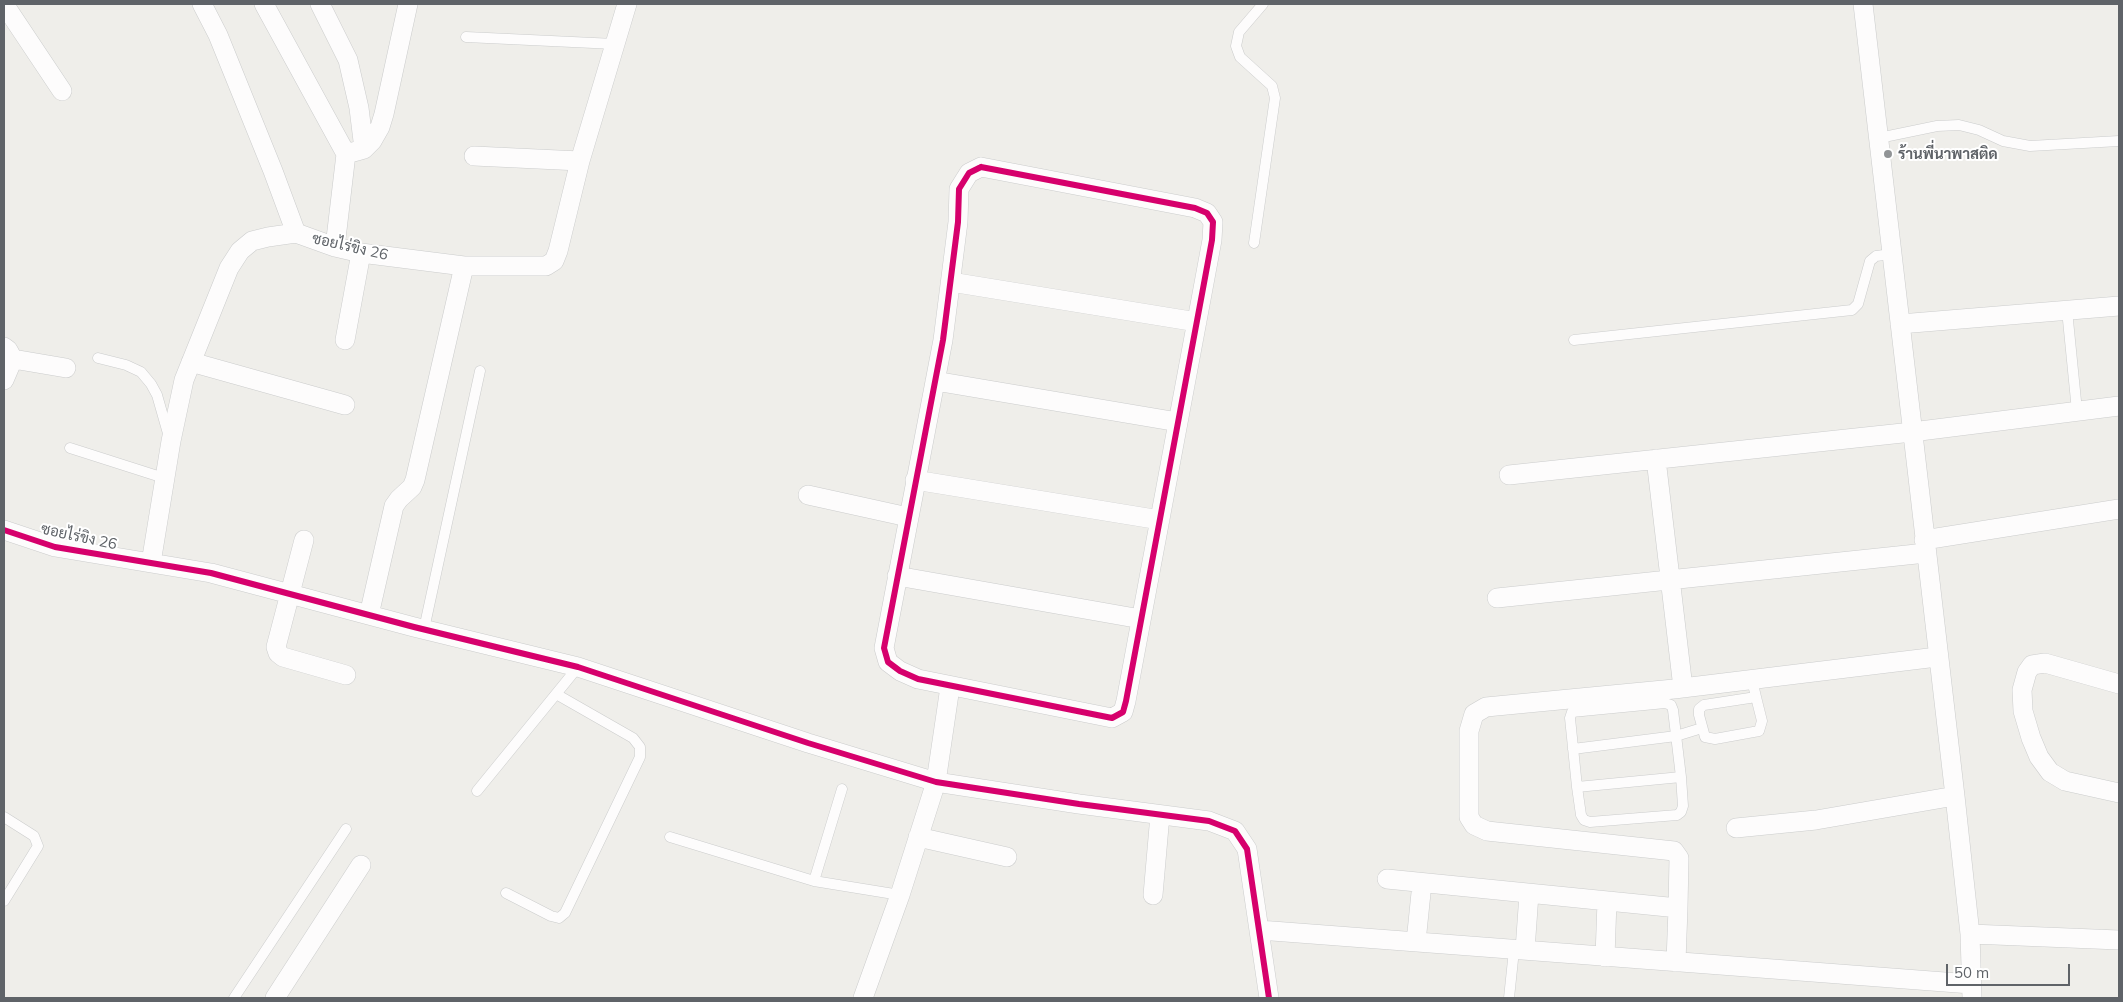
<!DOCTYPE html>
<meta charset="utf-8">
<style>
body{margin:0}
#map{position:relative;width:2123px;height:1002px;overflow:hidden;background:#efeeea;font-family:Mulish,sans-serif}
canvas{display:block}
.frame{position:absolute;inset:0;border:5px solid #5f6368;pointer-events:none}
.scale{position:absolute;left:1946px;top:964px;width:124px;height:22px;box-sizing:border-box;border:2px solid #5f6368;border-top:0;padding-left:6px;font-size:15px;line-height:18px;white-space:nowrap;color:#5f6368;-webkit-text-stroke:4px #fff;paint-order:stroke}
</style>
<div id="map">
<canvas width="2123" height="1002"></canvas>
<div class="frame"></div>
<div class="scale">50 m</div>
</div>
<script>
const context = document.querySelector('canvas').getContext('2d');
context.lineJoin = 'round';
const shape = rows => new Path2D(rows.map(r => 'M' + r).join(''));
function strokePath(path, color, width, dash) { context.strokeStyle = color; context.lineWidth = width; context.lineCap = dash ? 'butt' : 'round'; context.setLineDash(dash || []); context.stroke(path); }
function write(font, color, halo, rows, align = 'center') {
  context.font = font + ' Mulish,Sarabun,sans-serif'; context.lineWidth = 4; context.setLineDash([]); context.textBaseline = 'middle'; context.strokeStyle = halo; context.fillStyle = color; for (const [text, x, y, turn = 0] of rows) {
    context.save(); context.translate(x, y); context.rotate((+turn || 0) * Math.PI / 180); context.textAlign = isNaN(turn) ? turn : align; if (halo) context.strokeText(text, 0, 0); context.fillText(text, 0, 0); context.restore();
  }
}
const service = shape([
 [466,37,615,44],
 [1879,138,1937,126,1959,125,1979,130,2003,141,2030,146,2119,141],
 [1254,243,1275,98,1272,86,1240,57,1236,46,1239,32,1263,4],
 [2067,310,2077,411],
 [1574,340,1852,310,1858,304,1870,261,1876,256,1892,254],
 [98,358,126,365,141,372,151,384,157,395,169,437],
 [70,448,164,478],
 [424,629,480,371],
 [1752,680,1756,697,1762,721,1759,731,1715,739,1705,737,1699,715,1699,709,1704,705,1756,697],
 [1665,703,1671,705,1673,710,1681,777,1683,806,1681,812,1677,815,1590,822,1584,820,1581,815,1577,787,1570,718,1572,712,1665,703],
 [1573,749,1676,736,1702,728],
 [1577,787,1681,777],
 [477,791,578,667],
 [4,817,34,836,38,846,4,901],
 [670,837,814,881,900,895],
 [814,881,842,789],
 [506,893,551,916,559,918,565,913,640,757,640,747,633,738,556,694],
 [234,998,346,829],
 [1509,998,1514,950]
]);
const minor = shape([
 [4,4,62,91],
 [202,4,218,35,273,171,296,233],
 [264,4,346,154,335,247],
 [320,4,348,60,359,108,364,149],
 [1863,4,1955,796,1970,934,1972,998],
 [346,154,364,149,372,141,380,127,384,114,408,4],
 [474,156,580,161],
 [981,167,1195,208,1207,213,1213,222,1212,240,1202,294,1126,701,1123,712,1112,718,918,679,900,671,888,662,884,648,943,340,958,222,959,189,969,173,981,167],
 [951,282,1197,322],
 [1900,324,2119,306],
 [345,340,361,253],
 [4,347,8,350,13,359,66,368],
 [191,362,345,405],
 [4,380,13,359],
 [935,381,1178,422],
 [1656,459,1683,688],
 [1509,475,1912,432,2119,406],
 [915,480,1160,520],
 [808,495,908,517],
 [4,530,55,547,211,573,414,627,578,667,808,743,936,782,1079,804,1209,821,1235,831,1247,849,1269,998],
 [304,540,276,647,278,653,283,657,346,675],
 [1924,540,2119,509],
 [151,563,171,441,184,380,229,268,240,251,252,241,268,237,296,233,335,247,361,253,464,266,546,266,554,261,558,251,580,161,627,4],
 [897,576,1141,619],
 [1497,598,1926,553],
 [369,615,394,506,399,499,412,487,415,480,464,266],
 [2119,684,2045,663,2032,665,2027,672,2022,690,2023,711,2031,738,2039,757,2050,772,2065,781,2119,793],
 [1736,828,1816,820,1955,796],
 [918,837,1007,857],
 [1387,879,1678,908,1676,962],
 [1153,895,1160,815],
 [1678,908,1679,858,1674,851,1487,831,1474,825,1469,817,1469,731,1474,714,1486,707,1674,689,1937,657],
 [1259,930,1971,984],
 [1970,934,2119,940],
 [1416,942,1422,883],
 [1525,950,1529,894],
 [1605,957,1607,901],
 [275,998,361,865],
 [863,998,900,895,936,782,950,687]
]);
strokePath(service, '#cbcccc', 11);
strokePath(minor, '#cbcccc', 20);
strokePath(service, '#fdfcfc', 10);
strokePath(minor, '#fdfcfc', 19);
strokePath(shape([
 [981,167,1195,208,1207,213,1213,222,1212,240,1202,294,1126,701,1123,712,1112,718,918,679,900,671,888,662,884,648,943,340,958,222,959,189,969,173,981,167],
 [4,530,55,547,211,573,414,627,578,667,808,743,936,782,1079,804,1209,821,1235,831,1247,849,1269,998]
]), '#d6006c', 6);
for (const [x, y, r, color] of [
 [1888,154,5,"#919496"]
]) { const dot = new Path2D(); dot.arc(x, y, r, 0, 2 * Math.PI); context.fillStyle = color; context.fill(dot); strokePath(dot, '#fff', 2); }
write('bold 15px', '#5f6368', '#fff', [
 ["ร้านพี่นาพาสติด",1898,154]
], 'left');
write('15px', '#5f6368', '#fff', [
 ["ซอยไร่ขิง 26",350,247,13],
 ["ซอยไร่ขิง 26",79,537,12]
]);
</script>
